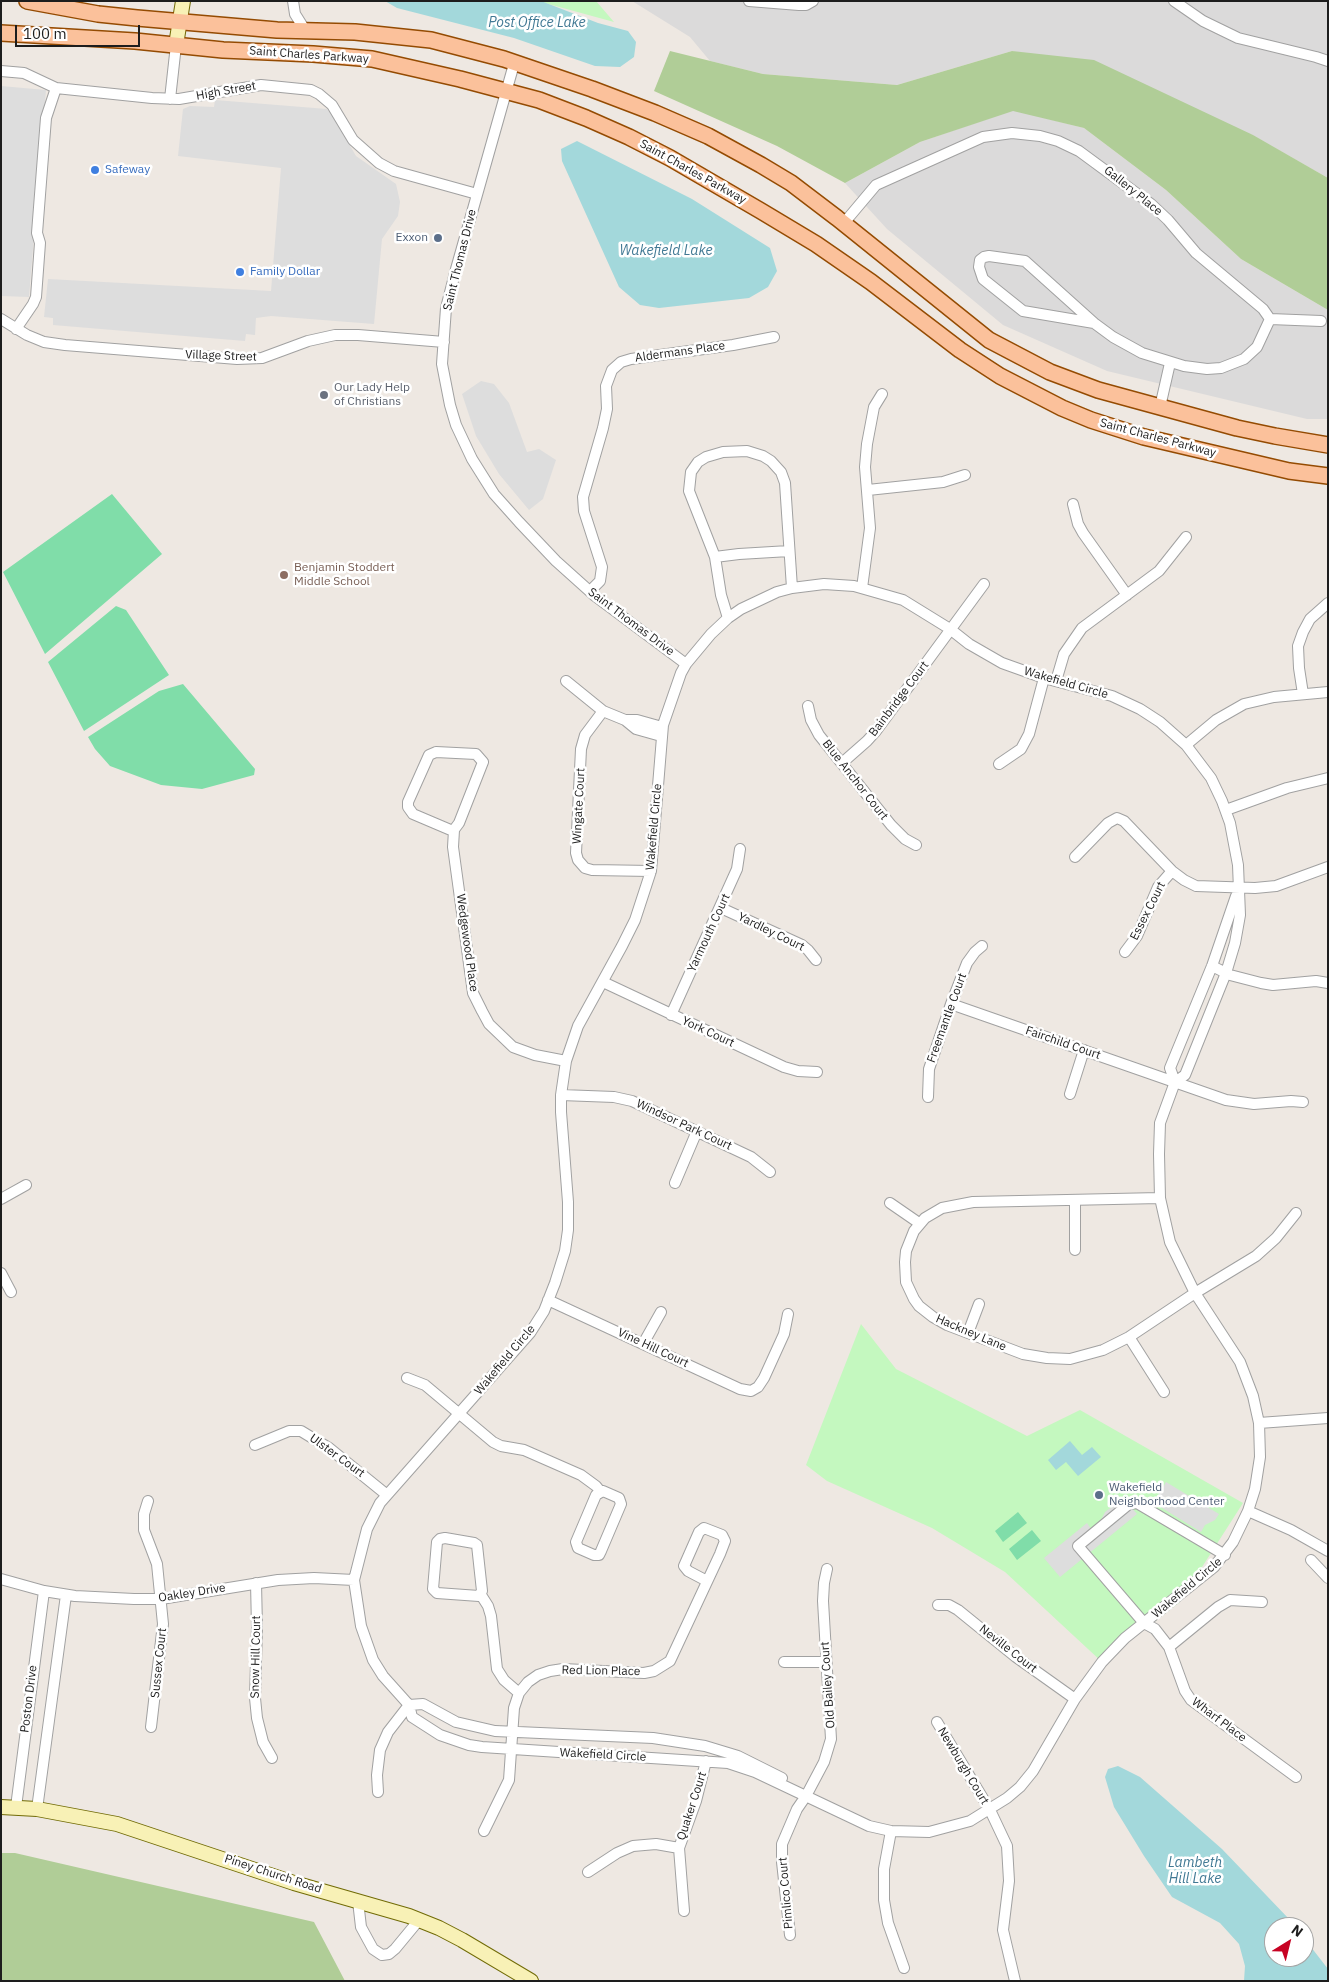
<!DOCTYPE html>
<style>
body{margin:0}
#map{position:relative;width:1329px;height:1982px;overflow:hidden;background:#eee8e2;font-family:"IBM Plex Sans",sans-serif}
canvas{display:block}
.frame{position:absolute;inset:0;border:2px solid #1d1d1d;pointer-events:none}
.north{position:absolute;left:1264px;top:1917px;width:50px;height:50px;box-sizing:border-box;background:#fff;border:1px solid #a5a5a5;border-radius:50%;rotate:36deg;font-size:14px;font-weight:700;line-height:20px;text-align:center;color:#1d1d1d}
.north::after{content:'';display:block;margin:auto;width:18px;height:22px;background:#c70223;clip-path:polygon(50% 0,100% 100%,50% 72%,0 100%)}
.scale{position:absolute;left:15px;top:25px;width:125px;height:22px;box-sizing:border-box;border:2px solid #1d1d1d;border-top:0;padding-left:6px;font-size:15px;line-height:18px;white-space:nowrap;color:#1d1d1d;-webkit-text-stroke:4px #fff;paint-order:stroke}
</style>
<div id="map">
<canvas width="1329" height="1982"></canvas>
<div class="frame"></div>
<div class="north">N</div>
<div class="scale">100 m</div>
</div>
<script>
const context = document.querySelector('canvas').getContext('2d');
context.lineJoin = 'round';
function paint(path, color) { context.fillStyle = color; context.fill(path, 'evenodd'); }
const shape = rows => new Path2D(rows.map(r => 'M' + r).join(''));
function strokePath(path, color, width, dash) { context.strokeStyle = color; context.lineWidth = width; context.lineCap = dash ? 'butt' : 'round'; context.setLineDash(dash || []); context.stroke(path); }
function write(font, color, halo, rows, align = 'center') {
  context.font = font + ' "IBM Plex Sans",sans-serif'; context.lineWidth = 5; context.setLineDash([]); context.textBaseline = 'middle'; context.strokeStyle = halo; context.fillStyle = color; for (const [text, x, y, turn = 0] of rows) {
    context.save(); context.translate(x, y); context.rotate((+turn || 0) * Math.PI / 180); context.textAlign = isNaN(turn) ? turn : align; if (halo) context.strokeText(text, 0, 0); context.fillText(text, 0, 0); context.restore();
  }
}
paint(shape([
 [632,1,1328,1,1328,178,1252,135,1012,51,897,85,763,74,710,61,690,37],
 [1013,110,1084,128,1166,190,1241,259,1328,310,1328,419,1307,419,1107,371,1003,325,887,229,845,183,920,142]
]), '#dbdada');
paint(shape([
 [670,51,763,74,897,85,1012,51,1094,60,1253,135,1328,178,1328,310,1241,259,1166,190,1084,128,1013,111,920,142,845,183,777,146,654,91],
 [1,1853,15,1853,314,1922,345,1981,1,1981]
]), '#b0cd97');
paint(shape([
 [541,1,596,1,614,22,541,2],
 [861,1324,896,1369,1027,1436,1080,1410,1243,1503,1179,1603,1102,1662,1005,1572,932,1528,827,1481,806,1465]
]), '#c4f8bf');
paint(shape([
 [112,494,162,554,45,654,3,572],
 [116,606,126,610,169,675,84,731,48,662],
 [183,684,255,769,254,775,202,789,161,785,110,766,95,749,88,737,159,691],
 [1018,1512,1027,1523,1003,1542,995,1531],
 [1032,1530,1041,1541,1017,1560,1009,1549]
]), '#80dda9');
paint(shape([
 [1,86,46,90,29,297,1,296],
 [215,100,327,109,333,116,356,156,396,184,400,202,398,216,382,239,374,324,271,316,256,318,255,335,246,334,245,341,53,325,53,318,44,317,48,279,271,291,281,168,178,156,183,109,190,106,214,107],
 [481,381,494,384,509,403,527,452,539,449,556,460,543,499,529,510,499,474,476,436,462,394],
 [1166,1482,1219,1514,1215,1520,1205,1525,1201,1532,1154,1503],
 [1126,1501,1137,1514,1060,1577,1044,1558,1087,1523,1091,1529,1100,1522,1105,1512,1117,1503]
]), '#ddd');
paint(shape([
 [385,1,541,1,598,23,628,31,636,42,634,57,620,67,595,66,514,38,397,8],
 [577,141,692,199,770,248,777,271,768,287,749,298,659,308,640,305,619,287,562,161,561,149],
 [1070,1441,1082,1455,1092,1447,1101,1457,1078,1476,1066,1462,1056,1470,1048,1460],
 [1118,1766,1140,1777,1222,1849,1289,1919,1295,1927,1274,1927,1274,1957,1304,1957,1304,1938,1328,1969,1328,1981,1244,1981,1245,1966,1239,1944,1220,1923,1172,1897,1144,1856,1114,1807,1105,1777,1108,1769]
]), '#a3d8db');
const street = shape([
 [293,1,295,14,305,30],
 [749,1,799,5,806,5,813,1],
 [1174,1,1203,21,1238,38,1316,57,1328,61],
 [514,64,456,269,446,308,442,364,450,405,456,425,472,459,494,494,519,522,556,561,595,596,686,664],
 [1,71,24,73,56,88,152,98,179,99,261,85,311,90,319,94,332,105,353,140,379,163,394,171,477,194],
 [170,99,176,45],
 [844,223,876,185,983,137,1012,133,1040,136,1058,141,1079,151,1151,204,1168,220,1196,253,1263,309,1270,319,1257,347,1244,359,1221,368,1207,369,1184,366,1142,353,1113,337,1094,323,1025,261,989,256,984,257,980,260,979,267,983,279,1023,311,1094,323],
 [1,319,27,335,44,342,65,345,237,359,262,358,308,341,335,335,358,335,444,342],
 [1270,319,1321,321],
 [16,329,33,304,36,297,40,243,37,233,46,118,56,88],
 [1160,407,1170,363],
 [868,490,943,482,965,475],
 [1073,504,1078,524,1083,533,1127,595],
 [715,557,739,554,789,551],
 [824,584,854,586,903,600,950,629,969,644,1002,663,1044,678,1112,696,1140,709,1160,722,1186,745,1211,778,1222,801,1230,823,1238,865,1240,915,1235,943,1226,973,1185,1075,1175,1082,1160,1123,1159,1154,1160,1198,1170,1242,1195,1293,1240,1362,1253,1396,1259,1423,1260,1457,1255,1489,1248,1511,1233,1542,1214,1567,1125,1638,1102,1662,1075,1699,1033,1771,1020,1787,1007,1798,970,1821,929,1832,891,1831,869,1826,755,1772,728,1763,482,1747,469,1745,440,1735,412,1717,409,1705,383,1676,373,1660,361,1626,354,1580,367,1529,380,1503,530,1333,544,1311,555,1283,565,1251,568,1230,568,1202,561,1112,561,1095,566,1061,578,1026,622,946,635,920,651,871,663,725,681,673,686,664,711,634,728,618,741,609,777,592,792,588,824,584],
 [862,588,870,528,865,467,867,444,874,407,882,394],
 [590,591,600,581,602,567,584,511,583,497,603,428,607,409,606,386,612,370,621,362,631,359,733,345,774,337],
 [728,618,721,595,715,557,689,491,691,472,698,462,706,457,723,452,747,451,763,456,771,461,781,472,785,483,792,588],
 [566,681,603,711,625,720,636,729,661,736],
 [1056,681,1064,654,1082,628,1159,571,1186,537],
 [1303,694,1299,668,1298,646,1303,632,1310,619,1328,603],
 [808,706,811,720,819,735,891,825,905,839,916,845],
 [603,711,585,735,581,749,576,853,578,860,585,868,592,870,651,871],
 [625,720,637,720,662,727],
 [1186,745,1216,720,1244,704,1274,697,1328,692],
 [436,752,476,754,483,762,459,823,453,831,413,814,408,807,408,802,429,755,436,752],
 [842,763,867,741,876,731,984,584],
 [999,764,1021,749,1029,734,1044,678],
 [1226,810,1287,788,1328,778],
 [454,830,453,847,473,993,482,1011,489,1024,513,1047,535,1055,566,1061],
 [1075,857,1108,823,1117,818,1124,821,1172,871,1184,880,1196,886,1255,888,1276,886,1328,867],
 [721,908,802,945,808,950,816,960],
 [1125,952,1137,936,1158,887,1172,871],
 [1212,966,1230,975,1261,983,1273,985,1316,981,1328,983],
 [603,982,784,1067,798,1071,817,1072],
 [951,1004,1226,1100,1254,1104,1291,1101,1303,1102],
 [671,1015,737,869,740,849],
 [1175,1082,1170,1068,1212,966,1236,896],
 [1070,1094,1084,1050],
 [561,1095,614,1097,632,1101,751,1157,770,1172],
 [928,1097,929,1069,951,1004,967,963,975,952,982,946],
 [675,1183,697,1131],
 [1160,1198,973,1202,942,1208,925,1218,914,1231,906,1251,905,1262,906,1282,914,1299,919,1306,933,1317,947,1325,1023,1354,1047,1358,1070,1359,1103,1350,1129,1337,1195,1293,1256,1256,1276,1238,1296,1213],
 [1,1199,26,1185],
 [1075,1201,1075,1250],
 [890,1203,919,1223],
 [1,1273,11,1292],
 [548,1300,740,1389,751,1391,758,1387,764,1378,784,1334,788,1314],
 [968,1333,979,1304],
 [1129,1337,1164,1392],
 [643,1344,661,1312],
 [407,1378,425,1385,493,1442,501,1446,524,1450,581,1475,596,1486,600,1491],
 [1259,1423,1328,1418],
 [255,1445,289,1431,301,1431,329,1448,387,1495],
 [603,1491,619,1498,621,1504,601,1551,599,1555,594,1555,578,1548,576,1542,596,1495,603,1491],
 [148,1501,144,1514,144,1530,157,1564,163,1624,151,1727],
 [1248,1511,1291,1530,1328,1551],
 [445,1538,474,1543,477,1545,482,1591,479,1596,437,1593,433,1589,437,1542,440,1539,445,1538],
 [1225,1555,1137,1503,1129,1504,1078,1546,1144,1623,1155,1629,1169,1647,1185,1691,1191,1700,1296,1777],
 [1311,1560,1328,1578],
 [1,1579,44,1591,75,1596,134,1599,161,1599,278,1580,314,1578,354,1580],
 [256,1583,257,1627,255,1698,257,1718,263,1742,272,1758],
 [481,1595,488,1606,491,1616,497,1669,504,1680,519,1693],
 [938,1605,949,1605,958,1610,1016,1657,1075,1699],
 [1169,1647,1218,1607,1230,1600,1262,1602],
 [784,1662,826,1662],
 [409,1705,423,1704,456,1722,495,1731,653,1738,705,1746,738,1756,782,1778],
 [937,1722,990,1810,1007,1846,1009,1881,1003,1930,1015,1981],
 [378,1792,377,1775,380,1750,388,1732,409,1705],
 [16,1807,44,1591],
 [37,1809,66,1595],
 [484,1831,509,1780,514,1708,519,1693,528,1682,538,1675,550,1671,563,1669,644,1673,654,1671,670,1661,720,1554,725,1541,722,1535,704,1528,699,1532,684,1566,688,1571,707,1581],
 [891,1831,884,1869,884,1900,888,1923,904,1968],
 [588,1872,617,1853,633,1846,656,1844,679,1848],
 [358,1901,361,1927,373,1949,382,1955,389,1954,395,1949,419,1920],
 [684,1911,679,1848,696,1801,706,1761],
 [790,1935,782,1862,782,1844,797,1809,806,1796,824,1762,831,1739,823,1601,824,1583,827,1569]
]);
const secondary = shape([
 [176,45,183,1],
 [1,1807,37,1809,117,1824,294,1883,409,1916,439,1928,462,1940,531,1981]
]);
const primary = shape([
 [27,1,98,14,137,18,277,30,355,32,431,40,504,59,592,89,655,113,708,136,761,165,791,183,837,218,989,340,1050,372,1098,390,1237,428,1275,436,1328,445],
 [1,33,135,41,223,50,313,54,372,59,460,79,539,100,586,118,629,137,670,158,761,211,816,244,871,282,960,350,1000,376,1062,408,1091,420,1144,437,1289,471,1328,476]
]);
strokePath(street, '#a1a1a1', 12);
strokePath(secondary, '#716b06', 16);
strokePath(primary, '#944b02', 18);
strokePath(street, '#fff', 10);
strokePath(secondary, '#f8f1b6', 14);
strokePath(primary, '#fbc19b', 15);
for (const [x, y, r, color] of [
 [95,170,5,"#3f7fe0"],
 [438,238,5,"#5c6f8a"],
 [240,272,5,"#3f7fe0"],
 [324,395,5,"#6b7280"],
 [284,575,5,"#8d6e63"],
 [1099,1495,5,"#5c6f8a"]
]) { const dot = new Path2D(); dot.arc(x, y, r, 0, 2 * Math.PI); context.fillStyle = color; context.fill(dot); strokePath(dot, '#fff', 2); }
write('12px', '#1d1d1d', '#fff', [
 ["Saint Charles Parkway",309,55,4],
 ["High Street",226,91,-10],
 ["Saint Charles Parkway",693,172,29],
 ["Gallery Place",1133,191,39],
 ["Saint Thomas Drive",460,260,-76],
 ["Aldermans Place",680,352,-8],
 ["Village Street",221,356,2],
 ["Saint Charles Parkway",1158,438,15],
 ["Saint Thomas Drive",631,622,37],
 ["Wakefield Circle",1066,683,16],
 ["Bainbridge Court",899,699,-53],
 ["Blue Anchor Court",855,780,52],
 ["Wingate Court",579,806,-87],
 ["Wakefield Circle",654,827,-85],
 ["Essex Court",1148,911,-63],
 ["Yardley Court",771,932,26],
 ["Yarmouth Court",709,933,-65],
 ["Wedgewood Place",467,943,82],
 ["Freemantle Court",947,1018,-70],
 ["York Court",708,1032,25],
 ["Fairchild Court",1063,1043,19],
 ["Windsor Park Court",684,1125,25],
 ["Hackney Lane",971,1333,23],
 ["Vine Hill Court",653,1348,25],
 ["Wakefield Circle",505,1360,-50],
 ["Ulster Court",337,1456,36],
 ["Wakefield Circle",1187,1588,-40],
 ["Oakley Drive",192,1593,-9],
 ["Neville Court",1008,1649,38],
 ["Snow Hill Court",256,1657,-89],
 ["Sussex Court",159,1663,-84],
 ["Red Lion Place",601,1671,1],
 ["Old Bailey Court",828,1685,-94],
 ["Poston Drive",29,1699,-83],
 ["Wharf Place",1219,1720,37],
 ["Wakefield Circle",603,1755,3],
 ["Newburgh Court",963,1766,59],
 ["Quaker Court",692,1806,-72],
 ["Piney Church Road",273,1874,18],
 ["Pimlico Court",786,1893,-95]
]);
write('12px', '#366cbe', '#fff', [
 ["Safeway",105,170],
 ["Family Dollar",250,272]
], 'left');
write('12px', '#4e5e75', '#fff', [
 ["Exxon",428,238],
 ["Wakefield",1109,1488,"left"],
 ["Neighborhood Center",1109,1502,"left"]
], 'right');
write('12px', '#5b616d', '#fff', [
 ["Our Lady Help",334,388],
 ["of Christians",334,402]
], 'left');
write('12px', '#785e54', '#fff', [
 ["Benjamin Stoddert",294,568],
 ["Middle School",294,582]
], 'left');
write('italic 14px', '#417994', '#fff', [
 ["Post Office Lake",537,23],
 ["Wakefield Lake",666,251],
 ["Lambeth",1195,1863],
 ["Hill Lake",1195,1879]
]);
</script>
